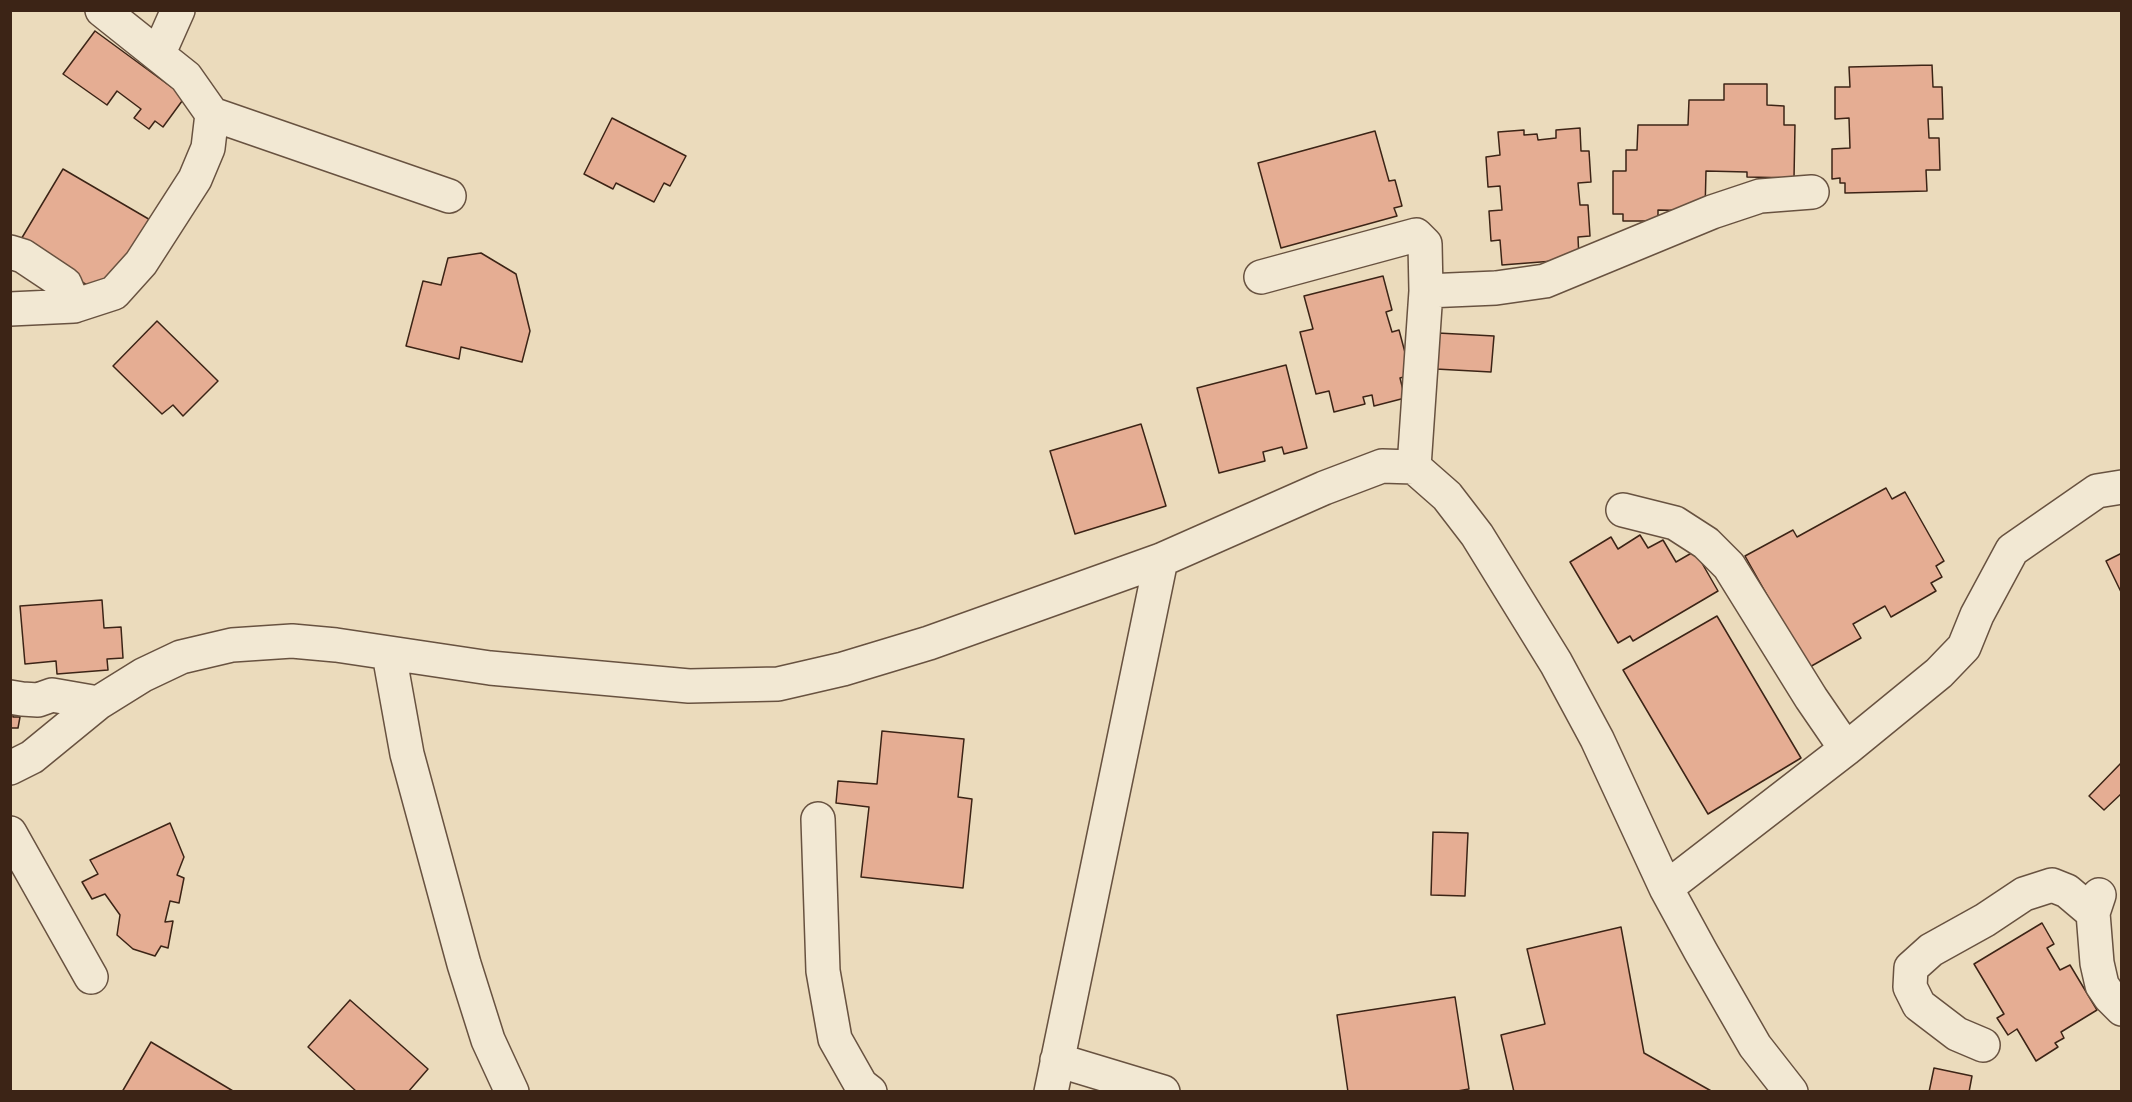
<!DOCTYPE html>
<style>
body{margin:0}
#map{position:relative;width:2132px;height:1102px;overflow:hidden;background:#ebdbbc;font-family:"IM FELL DW Pica",serif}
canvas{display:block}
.frame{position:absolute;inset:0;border:12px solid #3c2416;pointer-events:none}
</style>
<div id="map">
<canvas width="2132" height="1102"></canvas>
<div class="frame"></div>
</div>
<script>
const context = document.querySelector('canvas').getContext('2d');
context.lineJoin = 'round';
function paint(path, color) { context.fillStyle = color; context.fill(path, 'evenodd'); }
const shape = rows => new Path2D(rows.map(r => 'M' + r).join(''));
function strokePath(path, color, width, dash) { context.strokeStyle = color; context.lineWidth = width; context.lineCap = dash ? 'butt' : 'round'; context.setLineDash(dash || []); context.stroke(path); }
const building = shape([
 [95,31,185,97,163,127,155,121,149,129,134,118,141,109,117,91,107,105,63,74,95,31],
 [1932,65,1933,87,1942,87,1943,119,1928,119,1929,138,1939,138,1940,170,1926,170,1927,191,1845,193,1845,183,1840,183,1840,178,1832,179,1832,149,1850,148,1849,118,1835,119,1835,87,1850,87,1849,67,1932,65],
 [1724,84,1767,84,1767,105,1784,106,1784,125,1795,125,1794,178,1747,177,1747,172,1706,171,1705,211,1658,210,1658,221,1623,221,1623,214,1613,214,1613,171,1626,171,1626,150,1637,150,1638,125,1688,125,1689,100,1724,100,1724,84],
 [612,118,686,156,670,186,664,183,654,202,616,183,613,189,584,174,612,118],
 [1580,128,1581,151,1589,151,1591,182,1578,183,1580,205,1588,205,1590,236,1578,237,1579,259,1502,265,1500,240,1491,241,1489,211,1502,210,1500,186,1488,187,1486,157,1500,155,1498,132,1524,130,1524,135,1537,134,1538,140,1556,138,1556,130,1580,128],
 [1375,131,1389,181,1395,180,1402,206,1394,208,1397,216,1281,248,1258,163,1375,131],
 [63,169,152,221,130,264,102,294,77,279,79,276,20,241,63,169],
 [481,253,516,274,530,331,522,362,461,347,459,359,406,346,423,281,441,285,448,258,481,253],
 [1383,276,1392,310,1386,312,1392,332,1399,330,1411,375,1400,378,1405,398,1374,406,1372,395,1363,397,1365,404,1334,412,1329,391,1316,394,1300,332,1313,329,1304,296,1383,276],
 [157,321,218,381,183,416,173,405,162,414,113,366,157,321],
 [1438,333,1494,336,1491,372,1436,369,1438,333],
 [1286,365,1307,448,1284,454,1282,447,1263,452,1265,461,1219,473,1197,388,1286,365],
 [1141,424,1166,506,1075,534,1050,451,1141,424],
 [1886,488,1892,499,1905,492,1944,561,1936,566,1942,577,1931,583,1936,591,1891,617,1885,606,1853,624,1861,638,1808,668,1745,556,1793,530,1797,537,1886,488],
 [1640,535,1648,548,1663,540,1676,562,1695,551,1718,591,1633,641,1630,636,1618,643,1570,562,1611,537,1618,549,1640,535],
 [2122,553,2122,594,2106,561,2122,553],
 [102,600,104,628,121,627,123,658,107,659,108,670,57,674,56,661,25,664,20,606,102,600],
 [1717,616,1801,758,1708,814,1623,670,1717,616],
 [10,710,13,710,13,717,20,717,18,728,11,728,10,731,10,710],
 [882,731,964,739,958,797,972,799,963,888,861,877,869,807,836,803,838,781,877,784,882,731],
 [2122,762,2122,793,2104,810,2089,796,2122,762],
 [170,823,184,857,177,875,184,878,179,903,170,901,165,922,173,921,168,948,161,946,155,956,133,949,117,935,120,915,105,894,92,899,82,882,98,874,90,860,170,823],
 [1433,832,1468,833,1465,896,1431,895,1433,832],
 [2042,923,2054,944,2047,948,2060,970,2070,965,2097,1010,2061,1032,2064,1038,2055,1043,2058,1047,2036,1061,2017,1029,2008,1035,1997,1018,2004,1014,1974,964,2042,923],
 [1621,927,1644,1053,1713,1092,1514,1092,1501,1035,1545,1024,1527,949,1621,927],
 [1455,997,1469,1089,1452,1092,1348,1092,1337,1015,1455,997],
 [350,1000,428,1069,408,1092,357,1092,308,1047,350,1000],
 [151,1042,233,1091,122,1092,151,1042],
 [1934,1068,1972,1076,1969,1092,1929,1092,1934,1068]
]);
paint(building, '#e5ad93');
strokePath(building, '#3c2416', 1.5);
const minor = shape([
 [158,55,178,10],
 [212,114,449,196],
 [10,252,23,256,65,284,74,306],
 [1261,277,1416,235,1425,244,1426,291,1414,467],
 [1426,291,1496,288,1545,281,1712,212,1760,196,1812,192],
 [10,309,74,306,114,293,141,263,195,179,208,148,212,114,186,77,102,10],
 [1623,510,1675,523,1706,543,1729,566,1811,698,1846,749],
 [389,654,407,754,464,964,488,1040,512,1092],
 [10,697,22,699,38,700,52,695,98,703],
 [10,768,32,757,98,703,143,675,181,657,232,645,292,641,336,645,490,668,689,686,778,684,843,669,929,643,1161,560,1324,488,1382,466,1414,467,1447,496,1477,535,1556,663,1597,739,1666,888,1701,952,1755,1046,1791,1092],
 [818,819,823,971,835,1039,861,1085,870,1092],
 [10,833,91,977],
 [1666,888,1846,749,1939,673,1964,647,1977,615,2012,550,2097,491,2122,487],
 [2099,895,2093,913,2097,963,2102,985,2110,997,2122,1009],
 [1983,1045,1957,1034,1919,1005,1910,987,1911,968,1931,950,1985,920,2024,894,2052,885,2067,891,2093,913],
 [1057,1060,1163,1092],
 [1051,1092,1161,560]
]);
strokePath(minor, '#685240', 36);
strokePath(minor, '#f2e8d3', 33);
</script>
